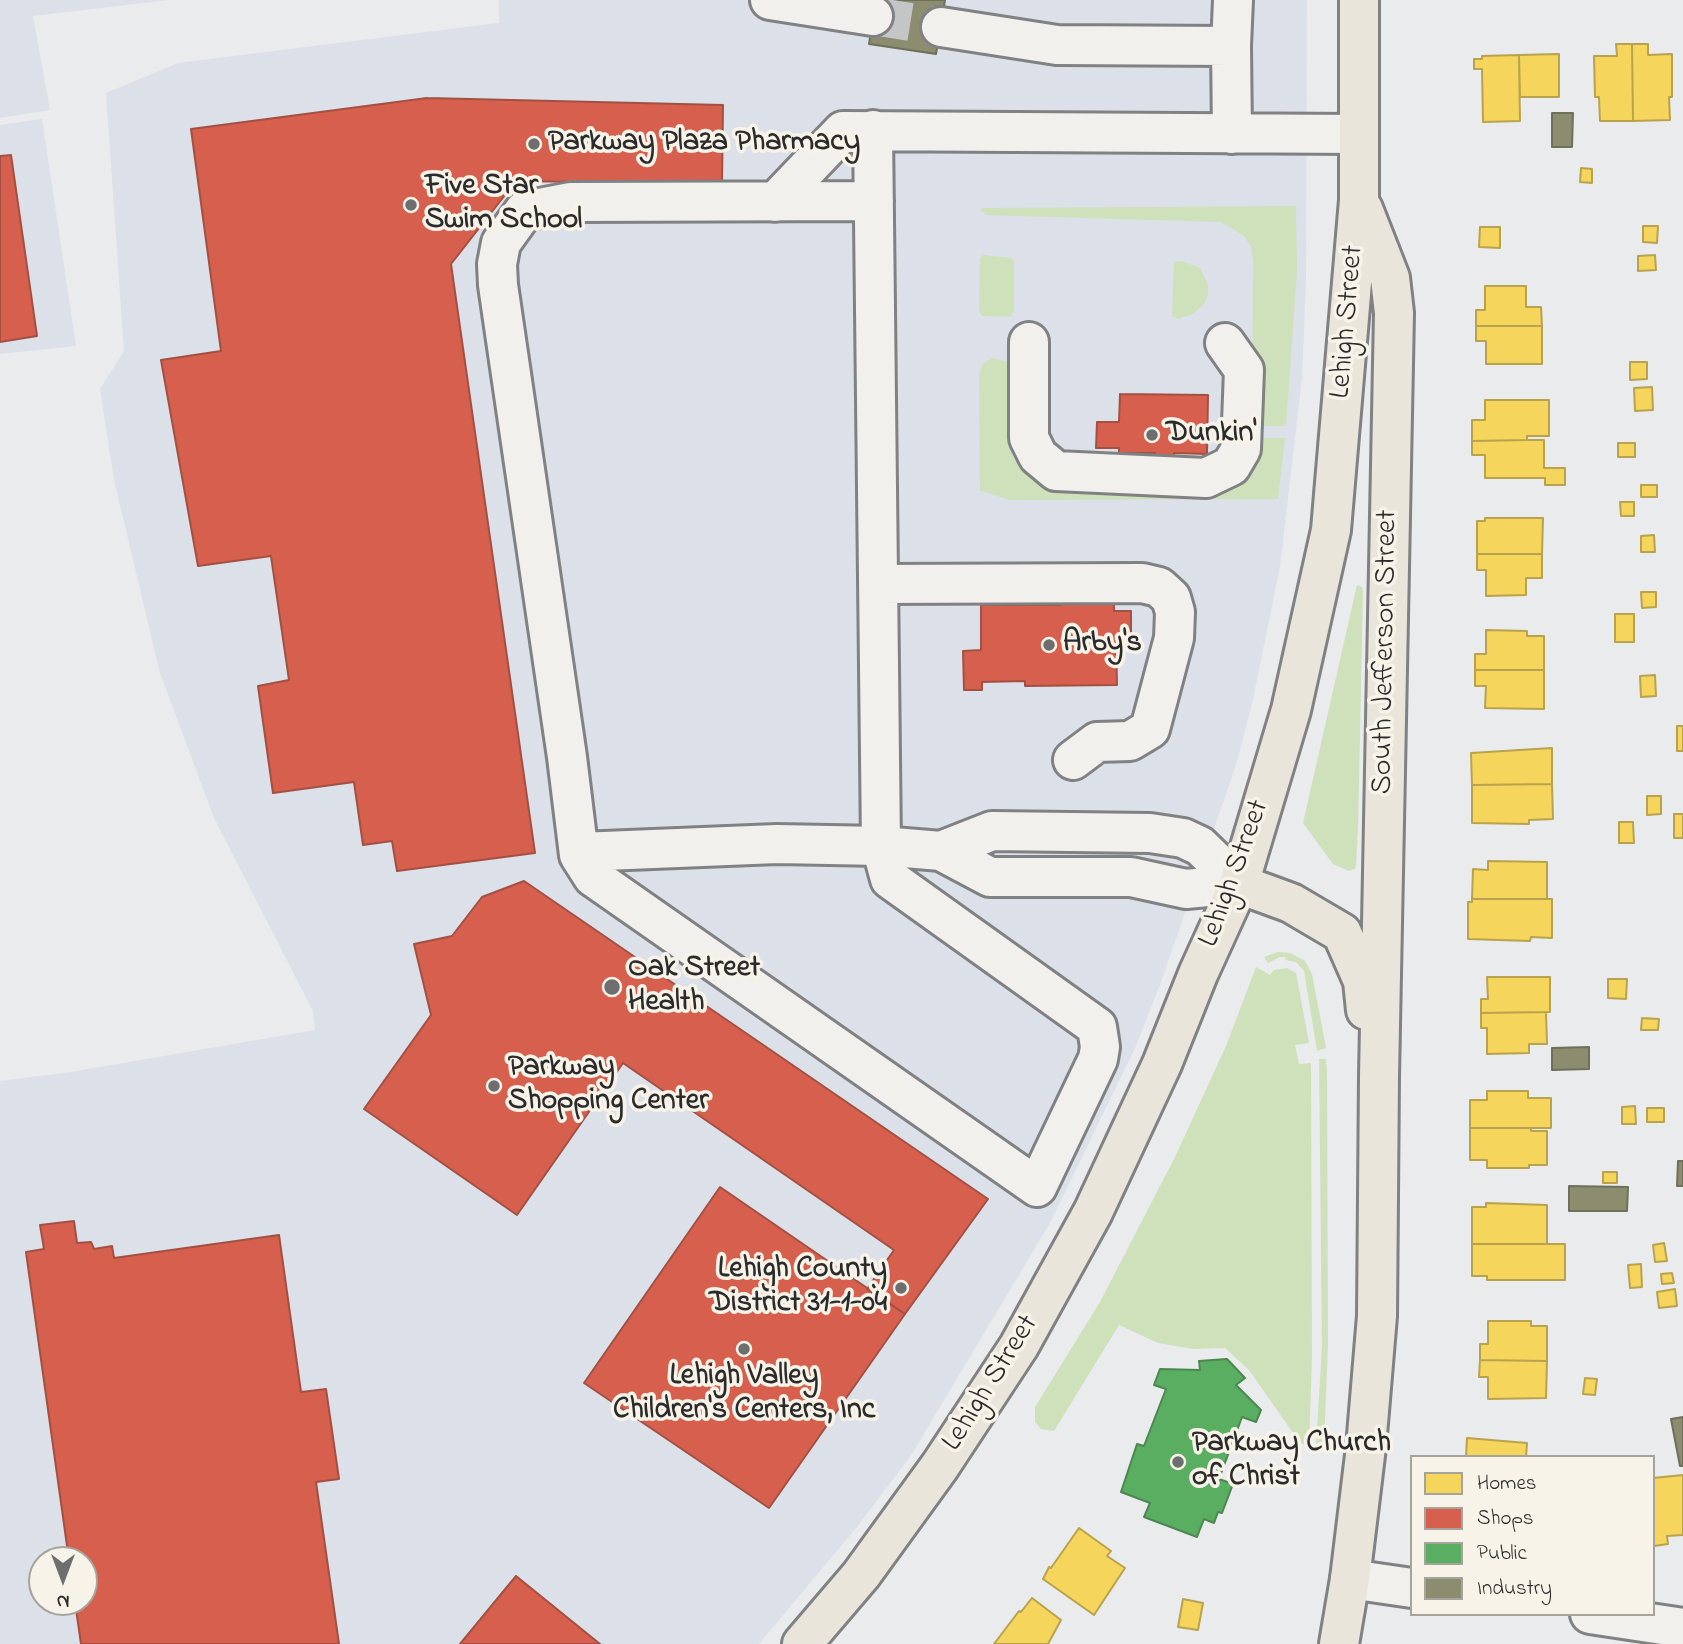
<!DOCTYPE html>
<style>
body{margin:0}
#map{position:relative;width:1683px;height:1644px;overflow:hidden;background:#e9ebed;font-family:"Indie Flower",sans-serif}
canvas{display:block}
.legend{position:absolute;left:1410px;top:1455px;width:245px;height:161px;box-sizing:border-box;background:#f7f3e8;border:2px solid #a5a39c;margin:0;padding:9px 12px;list-style:none;font-size:21px;color:#2b2b2b}
.legend li{display:flex;align-items:center;gap:14px;height:35px}
.legend b{width:35px;border:2px solid #a5a39c}
.north{position:absolute;left:28px;top:1546px;width:70px;height:70px;box-sizing:border-box;background:#f7f3e8;border:2px solid #a5a39c;border-radius:50%;rotate:180deg;font-size:19px;font-weight:700;line-height:28px;text-align:center;color:#2b2b2b}
.north::after{content:'';display:block;margin:auto;width:24px;height:32px;background:#6e6e6f;clip-path:polygon(50% 0,100% 100%,50% 72%,0 100%)}
</style>
<div id="map">
<canvas width="1683" height="1644"></canvas>
<ul class="legend">
<li><b style="height:19px;background:#f6d55c"></b>Homes</li>
<li><b style="height:19px;background:#d6604d"></b>Shops</li>
<li><b style="height:19px;background:#5aae61"></b>Public</li>
<li><b style="height:19px;background:#8c8c6e"></b>Industry</li>
</ul>
<div class="north">N</div>
</div>
<script>
const context = document.querySelector('canvas').getContext('2d');
context.lineJoin = 'round';
function paint(path, color) { context.fillStyle = color; context.fill(path, 'evenodd'); }
const shape = rows => new Path2D(rows.map(r => 'M' + r).join(''));
function strokePath(path, color, width, dash) { context.strokeStyle = color; context.lineWidth = width; context.lineCap = dash ? 'butt' : 'round'; context.setLineDash(dash || []); context.stroke(path); }
function write(font, color, halo, rows, align = 'center') {
  context.font = font + ' "Indie Flower",sans-serif'; context.lineWidth = 7; context.setLineDash([]); context.textBaseline = 'middle'; context.strokeStyle = halo; context.fillStyle = color; for (const [text, x, y, turn = 0] of rows) {
    context.save(); context.translate(x, y); context.rotate((+turn || 0) * Math.PI / 180); context.textAlign = isNaN(turn) ? turn : align; if (halo) context.strokeText(text, 0, 0); context.fillText(text, 0, 0); context.restore();
  }
}
paint(shape([
 [0,0,168,0,33,16,50,110,0,118],
 [499,0,1307,0,1306,282,1302,378,1280,566,1252,704,1236,765,1161,982,1136,1046,1050,1223,910,1457,856,1528,759,1644,0,1644,0,1081,71,1072,315,1030,313,1011,214,818,160,673,114,480,100,389,124,351,106,93,178,63,499,23],
 [42,1560,84,1560,84,1602,42,1602],
 [42,119,76,346,0,354,0,342,37,336,11,155,0,156,0,125]
]), '#dce0e8');
paint(shape([
 [1296,206,1297,272,1286,426,1252,426,1253,262,1251,246,1244,236,1221,222,986,215,980,209,983,208],
 [983,255,1011,258,1014,261,1014,311,1010,317,982,316,979,311,980,258],
 [1181,261,1200,268,1208,285,1208,295,1204,304,1193,314,1178,319,1172,316,1174,262],
 [991,358,1009,362,1011,373,1009,432,1015,448,1195,491,1258,438,1285,438,1278,499,1009,500,980,490,979,373,983,364],
 [1357,585,1362,587,1363,592,1358,829,1356,865,1355,869,1349,871,1333,864,1303,823],
 [1278,952,1290,953,1298,957,1305,961,1312,974,1326,1048,1317,1051,1304,971,1296,962,1286,960,1285,957,1280,957,1268,963,1264,957],
 [1256,967,1270,975,1274,970,1287,968,1296,973,1309,1043,1295,1045,1299,1064,1311,1063,1312,1358,1309,1446,1300,1443,1249,1370,1225,1348,1193,1349,1158,1343,1119,1325,1054,1431,1041,1429,1035,1422,1035,1407,1100,1302,1176,1155,1226,1046],
 [1319,1059,1326,1059,1327,1072,1328,1344,1324,1444,1316,1446,1322,1346]
]), '#cee1bb');
const homes = shape([
 [1616,44,1632,44,1633,121,1600,121,1599,97,1595,97,1594,56,1617,56,1616,44],
 [1632,44,1648,44,1648,55,1672,54,1672,97,1669,97,1670,120,1633,121,1632,44],
 [1559,54,1559,97,1520,97,1519,55,1559,54],
 [1519,55,1520,121,1483,122,1482,69,1474,69,1474,59,1482,59,1482,56,1519,55],
 [1581,168,1592,169,1592,183,1580,182,1581,168],
 [1643,226,1658,226,1657,243,1643,242,1643,226],
 [1480,227,1500,227,1500,248,1479,247,1480,227],
 [1655,255,1656,270,1638,271,1638,256,1655,255],
 [1485,286,1526,286,1526,307,1541,307,1542,326,1476,326,1476,310,1485,310,1485,286],
 [1476,326,1542,326,1542,364,1486,364,1486,341,1476,341,1476,326],
 [1630,362,1647,362,1647,379,1630,380,1630,362],
 [1652,387,1653,410,1635,411,1634,388,1652,387],
 [1485,400,1549,400,1549,436,1527,436,1527,440,1472,441,1472,420,1485,420,1485,400],
 [1527,440,1544,440,1544,468,1565,468,1565,485,1545,485,1545,478,1485,478,1485,455,1472,455,1472,441,1527,440],
 [1618,443,1635,443,1635,457,1618,457,1618,443],
 [1641,485,1657,485,1657,497,1641,497,1641,485],
 [1620,502,1634,502,1634,516,1621,516,1620,502],
 [1485,518,1543,518,1542,554,1477,554,1477,521,1485,521,1485,518],
 [1654,535,1655,552,1641,552,1641,536,1654,535],
 [1477,554,1542,554,1542,578,1526,578,1526,595,1486,596,1486,570,1477,570,1477,554],
 [1641,592,1656,592,1656,607,1642,608,1641,592],
 [1615,614,1634,614,1634,642,1615,642,1615,614],
 [1486,630,1527,631,1527,636,1544,636,1544,670,1475,670,1475,654,1486,654,1486,630],
 [1475,670,1544,670,1544,709,1485,708,1486,686,1475,686,1475,670],
 [1655,675,1656,696,1641,697,1640,676,1655,675],
 [1677,726,1683,726,1683,751,1677,751,1677,726],
 [1552,748,1552,784,1472,785,1471,753,1552,748],
 [1552,784,1553,819,1529,820,1529,824,1472,823,1472,785,1552,784],
 [1647,796,1661,796,1661,814,1647,815,1647,796],
 [1674,814,1683,814,1683,838,1674,838,1674,814],
 [1619,822,1633,822,1634,843,1619,843,1619,822],
 [1488,861,1547,862,1547,899,1472,899,1473,869,1488,870,1488,861],
 [1472,899,1552,899,1552,938,1531,937,1530,941,1468,939,1468,902,1472,902,1472,899],
 [1487,977,1550,977,1550,1012,1481,1013,1481,999,1488,999,1487,977],
 [1608,979,1627,979,1626,999,1608,998,1608,979],
 [1546,1012,1547,1044,1529,1044,1529,1053,1487,1054,1487,1028,1481,1028,1481,1013,1546,1012],
 [1642,1018,1659,1019,1658,1030,1641,1030,1642,1018],
 [1487,1091,1528,1091,1528,1098,1551,1098,1551,1128,1470,1128,1470,1100,1487,1100,1487,1091],
 [1635,1106,1636,1124,1622,1124,1622,1107,1635,1106],
 [1647,1108,1664,1108,1664,1122,1647,1122,1647,1108],
 [1470,1128,1531,1128,1531,1131,1547,1131,1547,1165,1529,1165,1529,1168,1487,1168,1487,1160,1470,1160,1470,1128],
 [1603,1172,1617,1172,1617,1183,1603,1183,1603,1172],
 [1486,1203,1547,1205,1547,1244,1472,1244,1472,1207,1486,1207,1486,1203],
 [1664,1243,1667,1261,1655,1262,1653,1245,1664,1243],
 [1472,1244,1565,1244,1565,1280,1487,1280,1487,1276,1472,1276,1472,1244],
 [1641,1264,1642,1287,1630,1288,1628,1265,1641,1264],
 [1672,1273,1674,1283,1662,1284,1661,1274,1672,1273],
 [1675,1289,1677,1306,1659,1308,1657,1292,1675,1289],
 [1488,1321,1531,1321,1531,1326,1547,1326,1547,1361,1480,1360,1480,1344,1488,1344,1488,1321],
 [1480,1360,1547,1361,1546,1398,1488,1399,1488,1377,1479,1377,1480,1360],
 [1585,1378,1597,1379,1595,1395,1583,1394,1585,1378],
 [1467,1438,1527,1443,1526,1457,1466,1457,1467,1438],
 [1683,1475,1683,1535,1667,1536,1668,1544,1654,1546,1653,1478,1683,1475],
 [1079,1528,1111,1551,1107,1556,1125,1568,1094,1615,1043,1579,1049,1567,1051,1568,1079,1528],
 [1032,1598,1061,1620,1048,1644,994,1644,1019,1611,1021,1612,1032,1598],
 [1183,1599,1203,1603,1198,1630,1178,1627,1183,1599]
]);
paint(homes, '#f6d55c');
strokePath(homes, '#b9a24d', 2);
const shops = shape([
 [427,98,723,105,722,184,516,181,451,264,535,853,397,871,392,841,363,845,354,782,273,793,258,686,289,680,271,556,198,566,161,360,221,351,191,129,427,98],
 [11,155,37,336,0,342,0,156,11,155],
 [1120,394,1208,395,1207,454,1174,453,1174,464,1155,463,1155,453,1119,453,1119,448,1096,448,1097,422,1119,422,1120,394],
 [1061,595,1114,595,1114,611,1131,611,1131,641,1116,641,1117,685,1025,686,1025,681,982,682,982,690,964,690,963,651,981,650,981,605,1061,605,1061,595],
 [524,881,988,1199,905,1314,867,1289,894,1250,623,1063,517,1215,364,1109,431,1015,414,944,452,936,482,897,524,881],
 [720,1187,905,1314,769,1508,584,1383,720,1187],
 [74,1221,77,1243,91,1242,94,1249,112,1246,114,1258,279,1235,301,1392,326,1389,339,1479,316,1482,339,1644,81,1644,75,1602,84,1602,84,1560,69,1560,26,1252,44,1249,40,1225,74,1221],
 [516,1576,600,1644,460,1644,516,1576]
]);
paint(shops, '#d6604d');
strokePath(shops, '#a35043', 2);
const public = shape([
 [1227,1359,1245,1378,1236,1385,1261,1410,1256,1422,1242,1417,1219,1479,1233,1484,1222,1513,1218,1512,1214,1523,1204,1519,1197,1537,1144,1517,1150,1503,1121,1492,1137,1444,1144,1446,1166,1389,1154,1385,1160,1369,1200,1370,1199,1361,1227,1359]
]);
paint(public, '#5aae61');
strokePath(public, '#4c8751', 2);
const industry = shape([
 [876,0,945,0,936,54,869,44,876,0],
 [1552,113,1573,113,1572,147,1552,147,1552,113],
 [1589,1047,1589,1069,1552,1070,1552,1048,1589,1047],
 [1678,1161,1683,1161,1683,1186,1677,1186,1678,1161],
 [1569,1186,1628,1187,1627,1211,1569,1211,1569,1186],
 [1683,1417,1683,1466,1680,1466,1671,1419,1683,1417]
]);
paint(industry, '#8c8c6e');
strokePath(industry, '#6f6f5a', 2);
strokePath(shape([
 [873,16,941,27]
]), '#c3c5c6', 38, [38, 19]);
const minor = shape([
 [770,0,873,16],
 [941,27,1057,45,1231,46,1233,0],
 [1231,46,1232,134],
 [873,130,881,846,941,851,990,877,1131,877,1186,889,1239,884],
 [775,202,843,131,1359,134],
 [1029,342,1029,438,1038,456,1056,471,1206,478,1231,466,1241,449,1244,370,1225,343],
 [878,584,1142,583,1159,587,1171,598,1175,612,1174,638,1150,729,1130,741,1097,742,1073,760],
 [941,851,992,831,1150,833,1183,838,1200,846,1239,884],
 [579,852,777,844,881,846,890,879,1097,1027,1100,1047,1098,1059,1037,1187,593,877,579,855,567,757,498,285,497,264,501,243,524,211,571,202,874,201],
 [1350,1579,1412,1588],
 [1590,1614,1683,1628]
]);
const major = shape([
 [1239,884,1291,903,1342,933,1363,981,1366,1010],
 [802,1644,861,1575,940,1466,1019,1346,1093,1212,1162,1064,1198,974,1239,884,1291,710,1331,530,1359,200,1359,0],
 [1339,1644,1350,1579,1366,1447,1377,1316,1379,1076,1394,313,1390,278,1363,209]
]);
strokePath(minor, '#808182', 44);
strokePath(major, '#808182', 44);
strokePath(minor, '#f1f0ed', 38);
strokePath(major, '#e9e5db', 38);
for (const [x, y, r, color] of [
 [534,144,7,"#6e6e6f"],
 [411,205,7,"#6e6e6f"],
 [1152,435,7,"#6e6e6f"],
 [1049,645,7,"#6e6e6f"],
 [612,987,9,"#6e6e6f"],
 [494,1086,7,"#6e6e6f"],
 [901,1288,7,"#6e6e6f"],
 [744,1349,7,"#6e6e6f"],
 [1178,1462,7,"#6e6e6f"]
]) { const dot = new Path2D(); dot.arc(x, y, r, 0, 2 * Math.PI); context.fillStyle = color; context.fill(dot); strokePath(dot, '#f7f3e8', 2.5); }
write('bold 30px', '#2b2b2b', '#f7f3e8', [
 ["Parkway Plaza Pharmacy",548,144],
 ["Five Star",425,188],
 ["Swim School",425,222],
 ["Dunkin'",1166,435],
 ["Arby's",1063,645],
 ["Oak Street",628,970],
 ["Health",628,1004],
 ["Parkway",508,1069],
 ["Shopping Center",508,1103],
 ["Lehigh County",887,1271,"right"],
 ["District 31-1-04",887,1305,"right"],
 ["Lehigh Valley",744,1378,"center"],
 ["Children's Centers, Inc",744,1412,"center"],
 ["Parkway Church",1192,1445],
 ["of Christ",1192,1479]
], 'left');
write('30px', '#2b2b2b', '#f7f3e8', [
 ["Lehigh Street",1349,322,-85],
 ["South Jefferson Street",1387,652,-89],
 ["Lehigh Street",1236,874,-70],
 ["Lehigh Street",992,1384,-58]
]);
</script>
